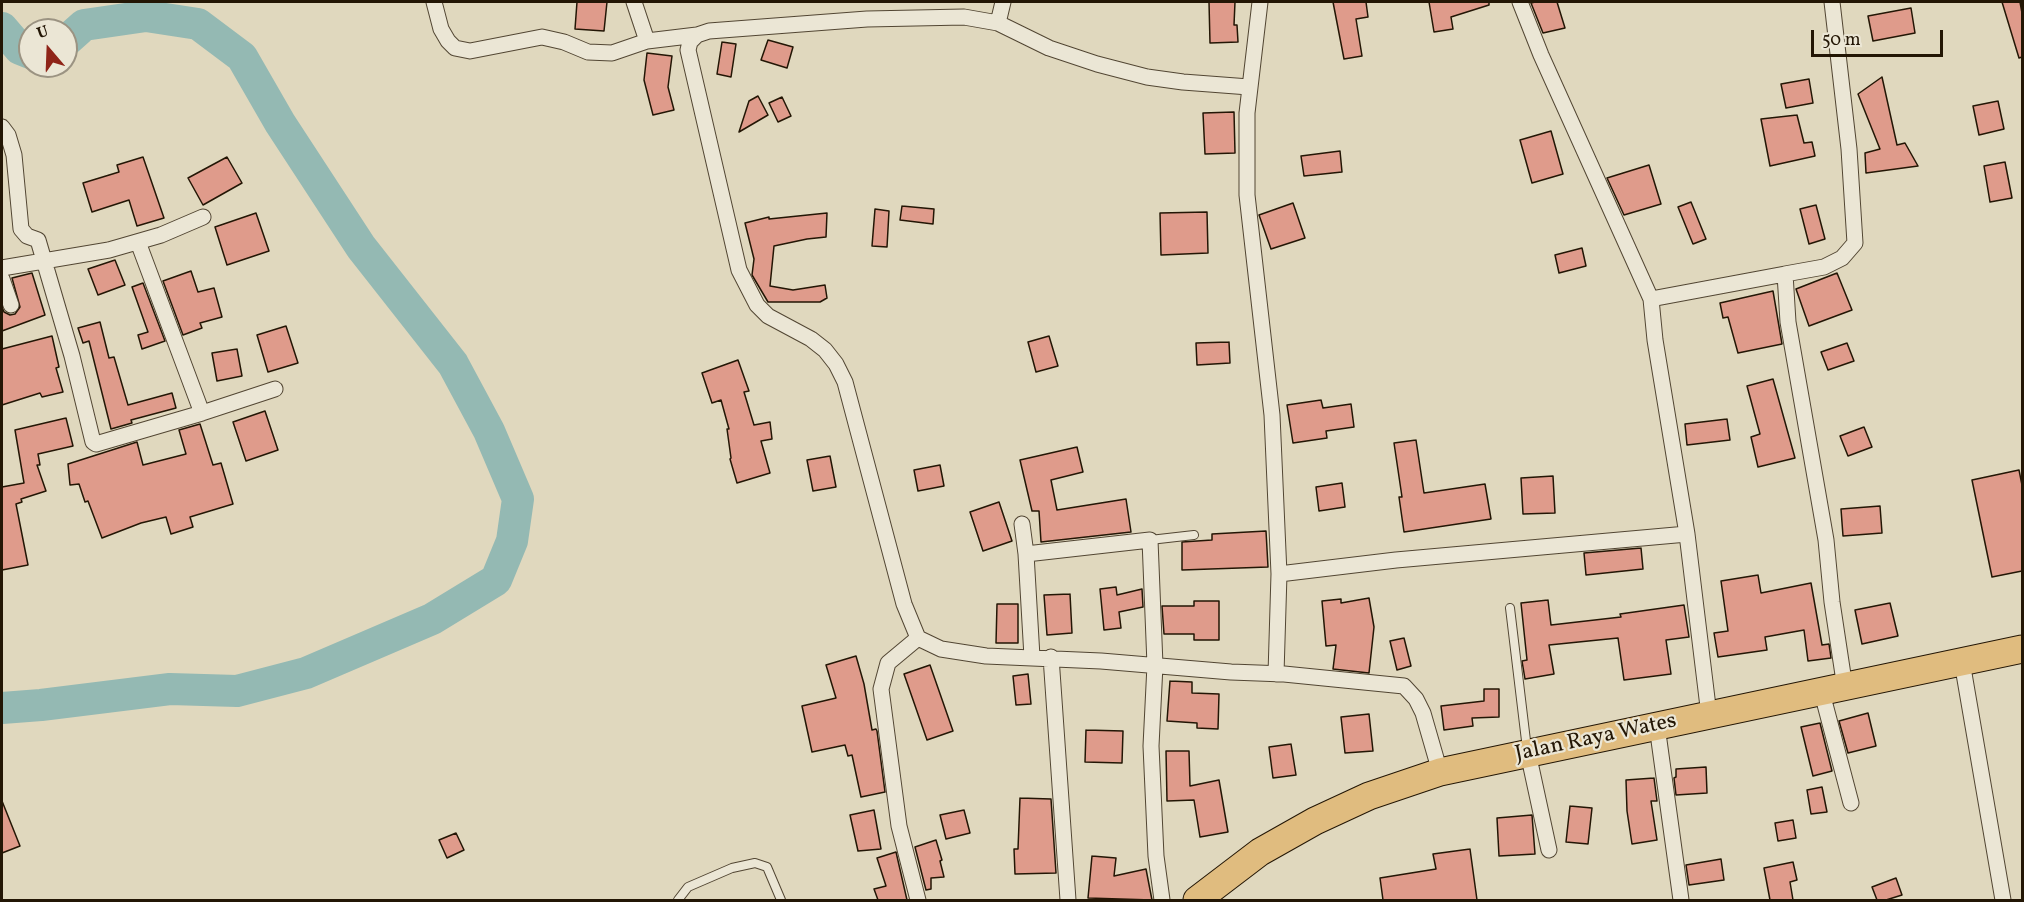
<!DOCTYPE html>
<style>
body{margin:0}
#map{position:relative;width:2024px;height:902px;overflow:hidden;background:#e0d8be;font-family:Vollkorn,serif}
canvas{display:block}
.frame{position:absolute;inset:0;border:3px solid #231605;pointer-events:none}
.north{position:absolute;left:18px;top:18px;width:60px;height:60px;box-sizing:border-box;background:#ebe6d5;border:2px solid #9b9382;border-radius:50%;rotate:341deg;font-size:16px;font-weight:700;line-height:24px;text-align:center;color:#231605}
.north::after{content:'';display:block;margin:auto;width:21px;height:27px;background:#8f2418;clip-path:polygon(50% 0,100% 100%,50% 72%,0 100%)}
.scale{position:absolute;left:1811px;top:30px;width:132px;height:27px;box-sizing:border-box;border:3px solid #231605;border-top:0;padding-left:8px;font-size:18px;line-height:21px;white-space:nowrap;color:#231605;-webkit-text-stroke:4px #ebe6d5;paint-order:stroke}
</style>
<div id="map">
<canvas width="2024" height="902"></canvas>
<div class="frame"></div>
<div class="north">U</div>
<div class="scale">50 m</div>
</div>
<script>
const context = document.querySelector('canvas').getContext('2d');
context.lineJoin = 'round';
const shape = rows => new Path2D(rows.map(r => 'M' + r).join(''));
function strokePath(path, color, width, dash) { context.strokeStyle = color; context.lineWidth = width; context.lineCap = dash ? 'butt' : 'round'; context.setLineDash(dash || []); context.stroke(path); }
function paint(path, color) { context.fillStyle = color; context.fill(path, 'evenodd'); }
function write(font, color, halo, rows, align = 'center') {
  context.font = font + ' Vollkorn,serif'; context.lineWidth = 4.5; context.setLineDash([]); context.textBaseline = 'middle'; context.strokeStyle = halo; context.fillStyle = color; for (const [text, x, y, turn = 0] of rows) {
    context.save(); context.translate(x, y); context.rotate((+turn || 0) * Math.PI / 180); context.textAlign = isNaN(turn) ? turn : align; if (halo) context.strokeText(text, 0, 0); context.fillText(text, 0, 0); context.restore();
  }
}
strokePath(shape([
 [2,28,20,49,30,53],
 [2,708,41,705,170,689,237,691,306,673,432,619,496,580,512,541,518,499,489,431,453,364,361,247,280,123,242,57,198,24,146,16,84,25,66,41]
]), '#94b9b3', 32);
const building = shape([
 [577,2,607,2,604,31,575,29,577,2],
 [1209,2,1235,2,1234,25,1237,25,1238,42,1210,43,1209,2],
 [1333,2,1366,2,1368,17,1356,19,1362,56,1344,59,1333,2],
 [1429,2,1489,2,1489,5,1451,17,1453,29,1434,32,1429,2],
 [1535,2,1557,2,1565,28,1543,33,1531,3,1535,2],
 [2002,2,2020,2,2022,13,2022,57,2019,58,2002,2],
 [1911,8,1915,33,1873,41,1868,16,1911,8],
 [768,40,793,47,787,68,761,60,768,40],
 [722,42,736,44,731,77,717,74,722,42],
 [647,53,672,56,668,87,674,110,653,115,644,80,647,53],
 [1882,77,1897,145,1905,143,1918,166,1866,173,1865,153,1880,149,1858,94,1882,77],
 [1809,79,1813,103,1786,108,1781,84,1809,79],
 [758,96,768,115,739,132,749,101,758,96],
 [782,97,791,116,778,122,769,103,782,97],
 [1998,101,2004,129,1979,135,1973,106,1998,101],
 [1234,112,1235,153,1205,154,1203,113,1234,112],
 [1797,115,1804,143,1812,142,1815,156,1770,166,1761,119,1797,115],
 [1551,131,1563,174,1532,183,1520,140,1551,131],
 [1340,151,1342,172,1304,176,1301,156,1340,151],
 [143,157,164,218,137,226,129,200,92,212,83,183,119,172,117,165,143,157],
 [227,157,242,183,203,205,188,178,227,157],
 [2005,162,2012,198,1990,202,1984,166,2005,162],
 [1649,165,1661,204,1624,215,1607,178,1649,165],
 [1691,202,1706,239,1693,244,1678,207,1691,202],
 [1293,203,1305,238,1271,249,1259,215,1293,203],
 [1816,205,1825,239,1809,244,1800,209,1816,205],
 [902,206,934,209,933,224,900,220,902,206],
 [875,209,889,211,887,247,872,246,875,209],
 [1207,212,1208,253,1161,255,1160,213,1207,212],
 [256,213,269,251,227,265,215,227,256,213],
 [827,213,826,237,807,239,774,246,770,286,793,290,825,285,827,298,820,302,768,302,752,275,754,259,745,223,769,217,769,219,827,213],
 [1582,248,1586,266,1559,273,1555,255,1582,248],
 [115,260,125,285,98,295,88,269,115,260],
 [191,271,198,292,214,288,222,317,200,323,202,328,183,335,163,281,191,271],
 [32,273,45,315,2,331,2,307,4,312,10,315,15,314,20,307,12,278,32,273],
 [1837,273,1852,310,1809,326,1796,289,1837,273],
 [143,283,165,341,142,349,138,335,148,332,132,287,143,283],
 [1773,291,1782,344,1738,353,1728,317,1723,318,1720,303,1773,291],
 [100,322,109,358,114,357,128,405,172,393,176,408,131,420,132,423,111,429,89,341,83,343,78,328,100,322],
 [286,326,298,363,268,372,257,335,286,326],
 [52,336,59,367,56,368,63,392,42,397,40,393,2,405,2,349,52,336],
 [1049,336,1058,366,1036,372,1028,342,1049,336],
 [1229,342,1230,363,1197,365,1196,343,1229,342],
 [1847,343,1854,361,1828,370,1821,352,1847,343],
 [237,349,242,376,217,381,212,353,237,349],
 [738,360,749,391,744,392,754,425,770,422,772,439,761,441,770,473,737,483,730,459,731,458,727,429,729,429,721,400,712,403,702,373,738,360],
 [1773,379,1795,458,1758,467,1751,437,1760,434,1747,386,1773,379],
 [1321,400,1323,408,1351,404,1354,427,1326,431,1327,438,1293,443,1287,405,1321,400],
 [265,411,278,450,246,461,233,422,265,411],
 [66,418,73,446,38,454,40,465,37,465,46,491,21,499,22,502,16,504,28,565,2,570,2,487,24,483,15,430,66,418],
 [1727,419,1730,440,1687,445,1685,424,1727,419],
 [200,424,213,465,221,463,233,504,190,517,193,527,171,534,166,517,141,523,102,538,88,501,85,502,79,484,70,485,68,464,137,442,143,465,186,454,179,430,200,424],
 [1864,427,1872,447,1848,456,1840,436,1864,427],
 [1416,440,1424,493,1485,484,1491,519,1404,532,1399,497,1402,497,1394,443,1416,440],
 [1077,447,1083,472,1051,480,1057,510,1126,499,1131,532,1041,542,1039,511,1032,511,1020,460,1077,447],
 [830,456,836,487,813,491,807,460,830,456],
 [940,465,944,486,918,491,914,470,940,465],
 [2019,470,2022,485,2022,571,1992,577,1972,480,2019,470],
 [1553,476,1555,513,1523,514,1521,478,1553,476],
 [1342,483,1345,507,1319,511,1316,487,1342,483],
 [999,502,1012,541,983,551,970,512,999,502],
 [1880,506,1882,533,1843,536,1841,509,1880,506],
 [1266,531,1268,567,1182,570,1182,542,1212,540,1212,534,1266,531],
 [1641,548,1643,569,1586,575,1584,553,1641,548],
 [1758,575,1761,593,1811,583,1822,645,1829,644,1831,658,1808,661,1804,630,1765,637,1767,650,1718,657,1714,633,1728,631,1721,581,1758,575],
 [1116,587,1117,595,1142,589,1143,607,1119,612,1121,628,1104,630,1100,589,1116,587],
 [1070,594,1072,633,1047,635,1044,595,1070,594],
 [1369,598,1374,627,1369,673,1333,669,1336,645,1326,646,1322,601,1341,599,1341,603,1369,598],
 [1548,600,1551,625,1621,617,1620,614,1684,605,1689,637,1666,640,1671,674,1624,680,1618,638,1549,645,1554,674,1525,679,1522,661,1527,660,1521,603,1548,600],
 [1194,601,1219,601,1219,640,1194,640,1194,634,1164,634,1162,606,1194,606,1194,601],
 [1890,603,1898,636,1862,644,1855,610,1890,603],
 [997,604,1018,604,1018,643,996,643,997,604],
 [1404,638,1411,666,1397,670,1390,641,1404,638],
 [856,656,864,684,872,730,876,729,877,731,885,792,861,797,852,755,848,756,845,745,812,752,802,706,836,698,826,665,856,656],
 [930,665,953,731,927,740,904,674,930,665],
 [1028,674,1031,704,1016,705,1013,676,1028,674],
 [1170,681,1192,682,1192,693,1219,694,1218,729,1197,728,1197,723,1167,721,1170,681],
 [1484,689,1499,689,1499,717,1472,718,1473,726,1444,730,1441,706,1484,701,1484,689],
 [1868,713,1876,746,1848,753,1839,721,1868,713],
 [1369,714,1373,751,1345,753,1341,717,1369,714],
 [1820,723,1832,771,1813,776,1801,727,1820,723],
 [1086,730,1123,731,1122,763,1085,762,1086,730],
 [1291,744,1296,775,1273,778,1269,747,1291,744],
 [1166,751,1189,751,1190,786,1219,780,1228,832,1200,837,1194,800,1167,801,1166,751],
 [1706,767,1707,793,1676,795,1674,778,1676,777,1676,769,1706,767],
 [1654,778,1657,801,1651,801,1657,840,1632,844,1627,811,1626,780,1654,778],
 [1822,787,1827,812,1811,814,1807,790,1822,787],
 [1020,798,1051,799,1056,873,1015,874,1014,849,1018,849,1020,798],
 [2,801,20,846,2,853,2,801],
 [1570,806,1592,808,1588,844,1566,842,1570,806],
 [874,810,881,849,858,851,850,815,874,810],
 [964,810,970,833,946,839,940,815,964,810],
 [1532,815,1535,854,1499,856,1497,818,1532,815],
 [1793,820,1796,838,1778,841,1775,823,1793,820],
 [456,833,464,850,447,858,439,840,456,833],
 [936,840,942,860,940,861,944,877,931,878,931,889,926,890,915,847,936,840],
 [1470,849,1477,900,1383,900,1380,878,1436,869,1433,854,1470,849],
 [896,852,907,900,878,900,874,889,886,886,877,858,896,852],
 [1092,856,1116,858,1114,876,1146,869,1152,900,1088,898,1092,856],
 [1721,859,1724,880,1689,885,1686,865,1721,859],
 [1793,862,1797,880,1790,882,1793,900,1770,900,1764,868,1793,862],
 [1896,878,1902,895,1886,900,1877,900,1872,887,1896,878]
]);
paint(building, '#df9b8b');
strokePath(building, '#231605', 1.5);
const lane = shape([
 [1150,540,1194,535],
 [1510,608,1527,749],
 [678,900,688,887,732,868,755,863,767,867,781,900]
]);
const street = shape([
 [434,2,441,29,448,41,455,48,470,51,542,37,564,42,588,52,612,53,647,41],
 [634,2,647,41,697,35],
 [1260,2,1247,113,1247,195,1272,415,1279,574,1276,674],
 [1520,2,1541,55,1651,299,1655,340,1687,534,1709,715],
 [1832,2,1849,149,1855,243,1842,258,1824,267,1785,274,1788,322,1826,540,1832,602,1845,688],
 [998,23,1003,2],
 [1249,87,1183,82,1147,77,1097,64,1049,48,998,23,964,17,867,19,709,31,697,35,690,42,688,50,739,270,757,305,768,316,811,339,825,350,836,364,845,382,904,604,918,638,941,649,986,656,1101,661,1231,672,1284,674,1404,686,1416,699,1423,713,1440,772],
 [2,127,8,135,14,155,21,229,27,236,38,240,72,356,93,442,96,444,202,413,138,242],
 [2,268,109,250,161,235,203,217],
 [2,279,11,305],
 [1651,299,1785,274],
 [202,413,275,389],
 [1022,524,1026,554,1032,657],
 [1026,554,1150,540,1155,665,1151,746,1156,856,1162,900],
 [1279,574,1396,560,1687,534],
 [918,638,888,663,881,689,899,826,918,900],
 [1051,657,1068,900],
 [1962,662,2003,900],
 [1822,693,1851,803],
 [1657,726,1681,900],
 [1528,753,1549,850]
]);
const highway = shape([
 [1197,900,1260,852,1315,821,1369,796,1440,772,2022,649]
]);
strokePath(lane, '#524633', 10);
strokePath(street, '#524633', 17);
strokePath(highway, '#231605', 29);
strokePath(lane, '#ebe6d5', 8);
strokePath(street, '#ebe6d5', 15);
strokePath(highway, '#e0bc7f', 27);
write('22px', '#231605', '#ebe6d5', [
 ["Jalan Raya Wates",1596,739,-12]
]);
</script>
